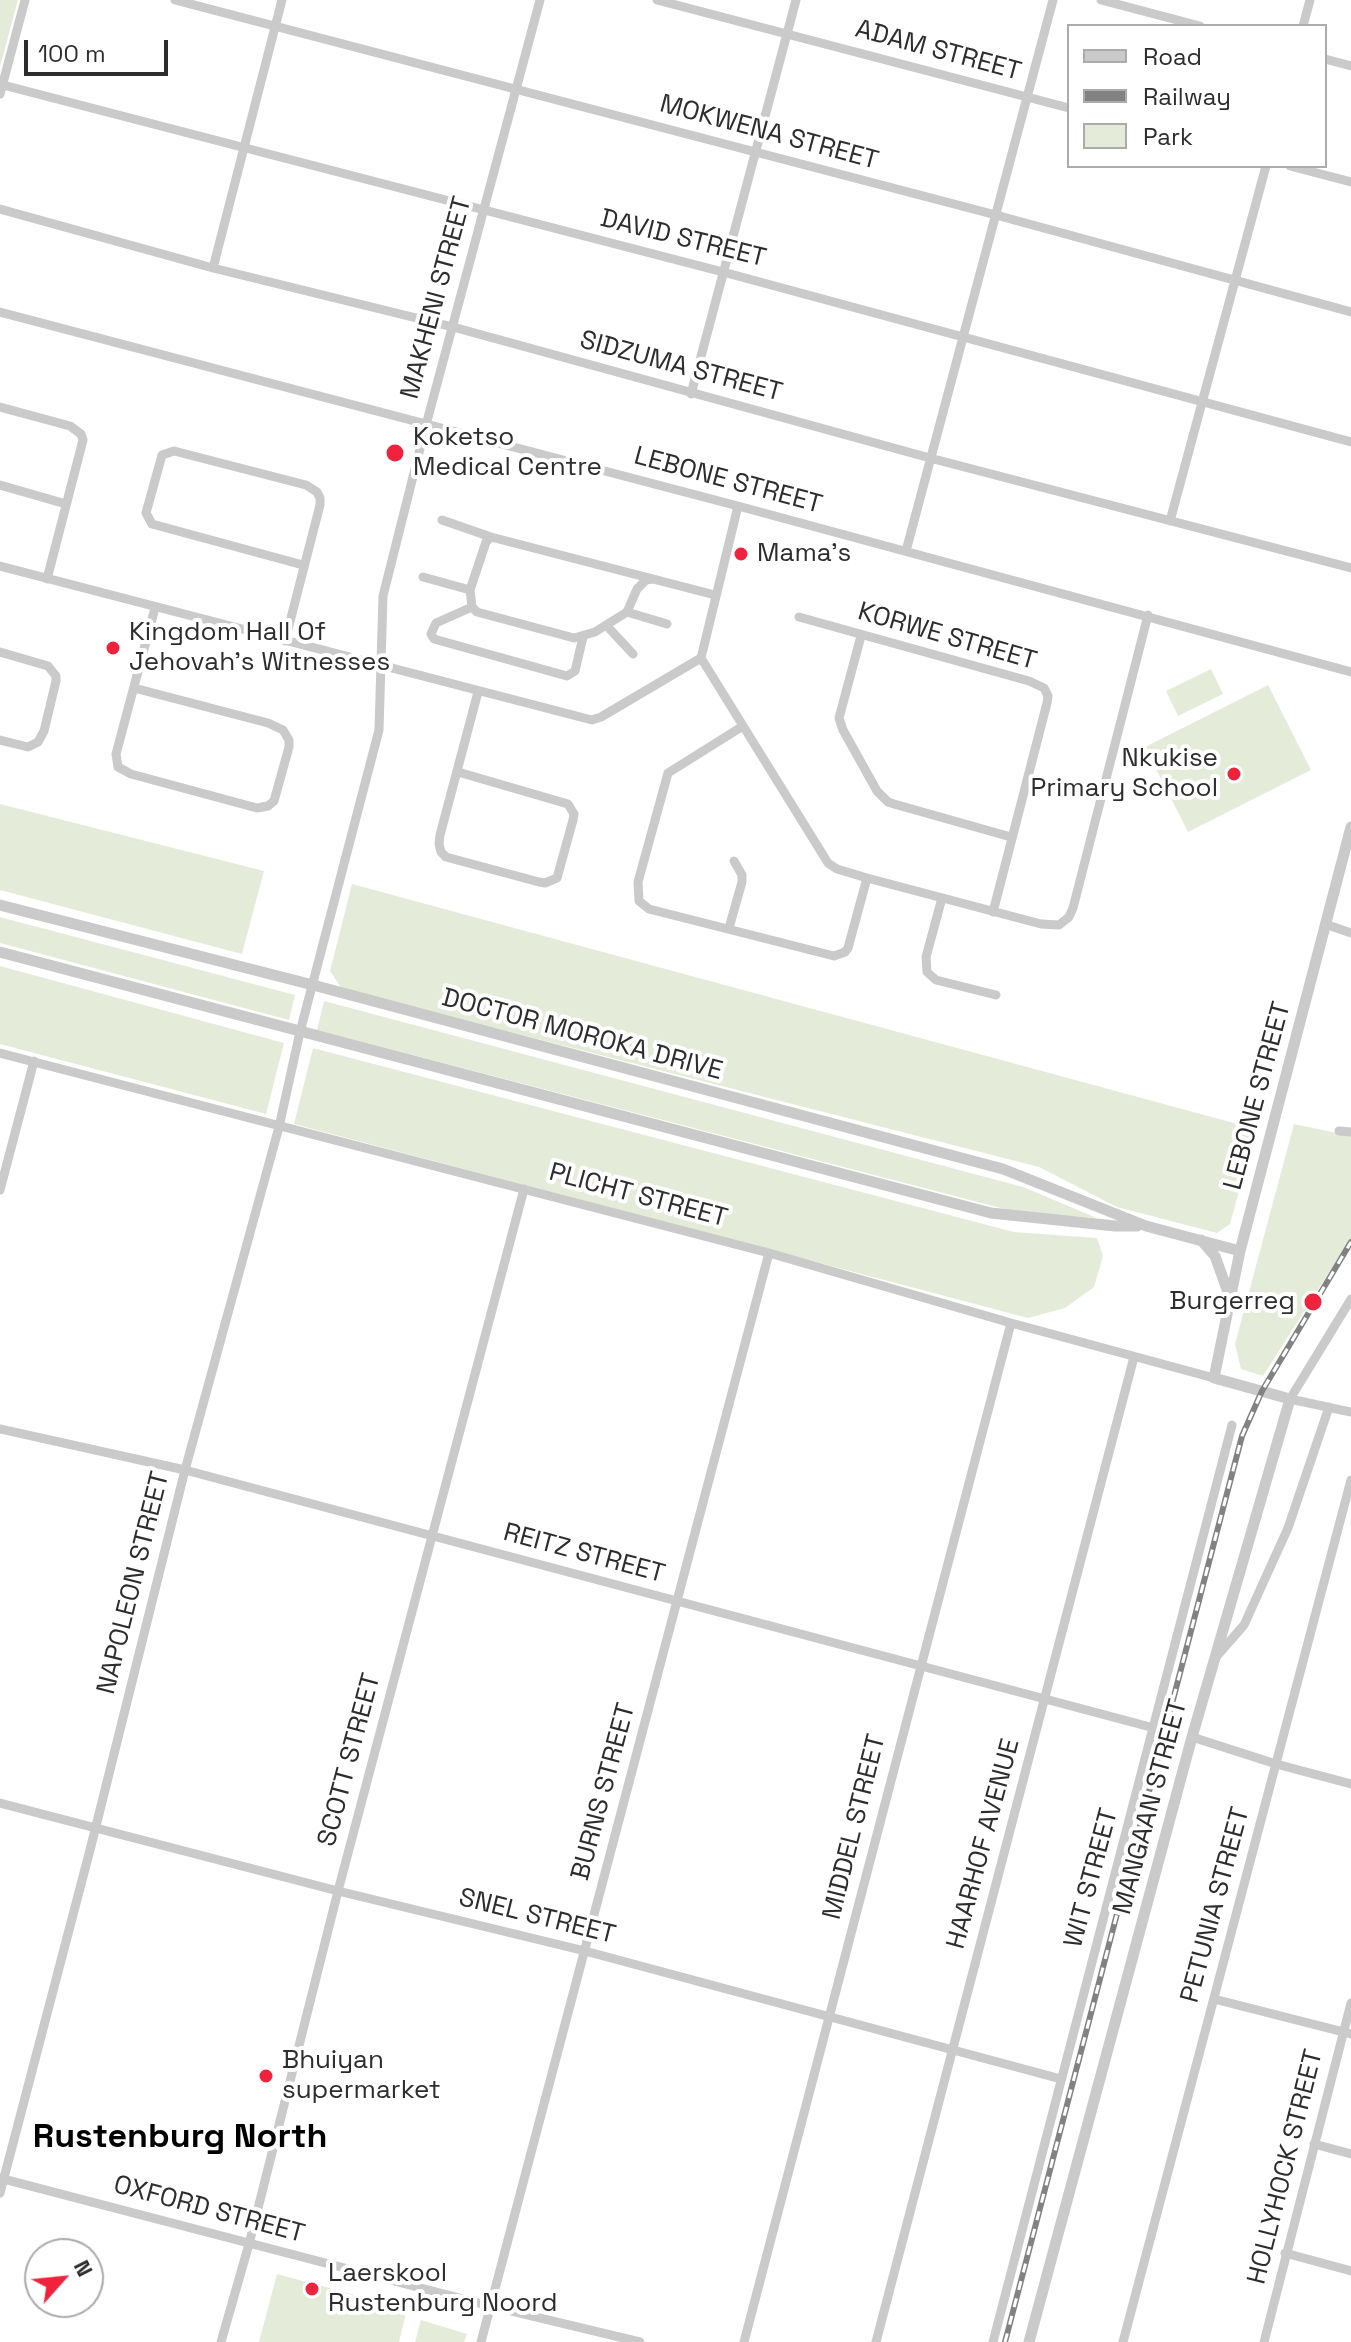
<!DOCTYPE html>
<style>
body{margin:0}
#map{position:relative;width:1351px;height:2342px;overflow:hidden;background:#fff;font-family:"Space Grotesk",sans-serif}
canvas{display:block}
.legend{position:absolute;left:1067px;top:24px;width:260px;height:144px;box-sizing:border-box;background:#fff;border:2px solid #ababab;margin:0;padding:10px 14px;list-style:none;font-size:24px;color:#2d2d2d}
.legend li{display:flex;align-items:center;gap:16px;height:40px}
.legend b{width:40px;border:2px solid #ababab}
.north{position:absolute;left:24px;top:2238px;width:80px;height:80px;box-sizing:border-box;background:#fff;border:2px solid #ababab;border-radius:50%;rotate:63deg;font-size:22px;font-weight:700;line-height:32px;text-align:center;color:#2d2d2d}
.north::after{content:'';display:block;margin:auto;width:28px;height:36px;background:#ef243c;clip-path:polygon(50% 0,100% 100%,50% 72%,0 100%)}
.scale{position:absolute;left:24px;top:40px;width:144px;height:36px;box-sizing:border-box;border:4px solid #2d2d2d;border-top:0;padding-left:10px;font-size:24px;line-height:28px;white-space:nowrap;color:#2d2d2d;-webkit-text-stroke:6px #fff;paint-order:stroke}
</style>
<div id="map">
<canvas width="1351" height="2342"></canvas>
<ul class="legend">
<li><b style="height:10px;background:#cacaca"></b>Road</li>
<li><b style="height:10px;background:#828282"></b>Railway</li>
<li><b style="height:22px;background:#e4ecd9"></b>Park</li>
</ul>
<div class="north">N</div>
<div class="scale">100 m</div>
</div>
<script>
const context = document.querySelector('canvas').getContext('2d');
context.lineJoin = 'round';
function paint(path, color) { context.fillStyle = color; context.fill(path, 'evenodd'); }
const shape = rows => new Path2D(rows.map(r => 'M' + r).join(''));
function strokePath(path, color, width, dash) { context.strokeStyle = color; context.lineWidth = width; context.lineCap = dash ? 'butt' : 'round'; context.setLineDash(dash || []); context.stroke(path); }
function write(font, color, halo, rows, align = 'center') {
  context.font = font + ' "Space Grotesk",sans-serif'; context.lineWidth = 8; context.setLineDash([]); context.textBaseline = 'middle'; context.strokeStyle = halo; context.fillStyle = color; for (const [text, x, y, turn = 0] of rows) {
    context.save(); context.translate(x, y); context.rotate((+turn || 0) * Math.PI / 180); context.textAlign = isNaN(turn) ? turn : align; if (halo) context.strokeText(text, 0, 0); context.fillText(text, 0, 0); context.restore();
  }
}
paint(shape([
 [0,0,18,0,0,67],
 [1211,669,1223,694,1178,716,1166,691],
 [1268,685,1311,770,1188,832,1145,747],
 [0,804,264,871,242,954,0,890],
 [352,884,1256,1129,1230,1224,1217,1233,1117,1207,1039,1167,342,989,330,971],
 [0,917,295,995,289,1020,0,943],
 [0,966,284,1043,266,1114,0,1044],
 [324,1001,1023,1187,1097,1218,1016,1212,317,1030],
 [313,1048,1014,1232,1097,1238,1103,1256,1094,1287,1065,1308,1028,1318,294,1124],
 [1294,1124,1351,1136,1351,1238,1263,1376,1241,1369,1235,1344],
 [277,2274,407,2309,399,2342,259,2342],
 [421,2320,467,2334,464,2342,415,2342]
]), '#e4ecd9');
strokePath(shape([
 [175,0,996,215,1351,312],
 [657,0,1069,108],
 [1101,0,1200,26],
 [1303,26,1310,0],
 [1325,59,1351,66],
 [3,85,723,272,1351,442],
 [0,94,25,0],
 [1290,166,1351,182],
 [0,209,213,268,453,327,930,458,1351,568],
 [213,268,282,0],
 [0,312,738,506,1351,672],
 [691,394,796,0],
 [0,407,70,426,81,434,83,440,47,579],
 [0,485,66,504],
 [442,520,491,537,715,595],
 [1170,521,1266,166],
 [491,537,486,542,470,590,472,607,477,612,574,638,595,632,627,612,637,589,646,580,653,579],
 [906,551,1053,0],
 [0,566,592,720,601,717,701,658,738,506],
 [423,577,470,590],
 [472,607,436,623,431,634,434,639,567,676,575,671,583,637],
 [627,612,667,624],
 [799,617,1029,681,1044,688,1048,696,1047,703,993,912],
 [606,625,633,654],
 [861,636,839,718,843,730,877,791,888,802,894,804,1011,837],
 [285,641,320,505,320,498,317,492,306,485,174,451,162,455,146,513,152,524,303,565],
 [0,652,48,666,56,676,56,681,44,731,38,742,28,747,0,740],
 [701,658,828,863,837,869,867,878,1041,924,1059,925,1069,917,1073,908,1148,615],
 [134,688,268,723,283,730,289,740,289,747,274,801,268,806,257,808,131,774,118,767,116,754,155,608],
 [743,726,668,773,638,882,639,901,649,909,834,956,845,952,848,948,867,878],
 [458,772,568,804,574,814,573,820,557,878,545,883,539,882,446,857,441,852,439,844,440,835,478,692],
 [942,898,926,957,927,972,936,980,996,995],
 [1325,924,1351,933],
 [729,928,742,882,742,875,734,861],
 [0,1053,769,1253,1011,1323,1214,1378],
 [1339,1131,1351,1132],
 [0,1190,34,1061],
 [1351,1299,1290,1399,1351,1412],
 [0,1429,185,1470,1154,1728],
 [1216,1657,1244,1625,1288,1528,1329,1407],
 [1192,1737,1276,1764,1351,1784],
 [0,1803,338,1891,585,1951,1061,2079],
 [1214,1999,1351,2034],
 [1314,2144,1351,2154],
 [0,2178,490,2306,640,2342],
 [0,2193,90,1850,185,1470,279,1127,300,1032,379,730,383,596,426,425,540,0],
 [1285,2253,1351,2271],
 [221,2342,249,2244,338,1891,524,1189],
 [481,2342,769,1253],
 [744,2342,1011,1323],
 [876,2342,1134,1357],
 [993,2342,1232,1425],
 [1123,2342,1351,1480],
 [1264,2342,1351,2003]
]), '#cacaca', 9);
strokePath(shape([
 [0,905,313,985,1003,1169,1146,1226,1240,1251],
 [0,952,991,1213,1115,1226,1137,1226],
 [1201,1240,1215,1256,1229,1295],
 [1029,2342,1192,1737,1290,1399,1214,1378,1240,1251,1351,827]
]), '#cacaca', 11);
const rail = shape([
 [1005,2342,1242,1436,1262,1391,1351,1242]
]);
strokePath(rail, '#828282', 6);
strokePath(rail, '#fff', 3, [9]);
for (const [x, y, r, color] of [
 [395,453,10,"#ef243c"],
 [741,554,8,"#ef243c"],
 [113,648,8,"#ef243c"],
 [1234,774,8,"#ef243c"],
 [1313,1302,10,"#ef243c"],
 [266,2076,8,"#ef243c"],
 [312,2289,8,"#ef243c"]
]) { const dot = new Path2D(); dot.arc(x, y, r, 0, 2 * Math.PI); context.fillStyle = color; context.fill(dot); strokePath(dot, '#fff', 3); }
write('26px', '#2d2d2d', '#fff', [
 ["ADAM STREET",938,51,15],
 ["MOKWENA STREET",769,133,15],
 ["DAVID STREET",683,239,14],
 ["MAKHENI STREET",437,298,-75],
 ["SIDZUMA STREET",681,367,15],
 ["LEBONE STREET",728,481,15],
 ["KORWE STREET",947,637,16],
 ["DOCTOR MOROKA DRIVE",582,1035,15],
 ["LEBONE STREET",1258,1096,-75],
 ["PLICHT STREET",638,1196,15],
 ["REITZ STREET",584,1554,15],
 ["NAPOLEON STREET",134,1583,-76],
 ["SCOTT STREET",350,1760,-75],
 ["BURNS STREET",604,1792,-75],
 ["MANGAAN STREET",1151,1807,-75],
 ["MIDDEL STREET",855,1827,-76],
 ["HAARHOF AVENUE",984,1844,-75],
 ["WIT STREET",1092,1878,-75],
 ["PETUNIA STREET",1216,1905,-75],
 ["SNEL STREET",537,1917,14],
 ["HOLLYHOCK STREET",1286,2167,-76],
 ["OXFORD STREET",209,2210,15]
]);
write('26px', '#2d2d2d', '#fff', [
 ["Koketso",413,438],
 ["Medical Centre",413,468],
 ["Mama's",757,554],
 ["Kingdom Hall Of",129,633],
 ["Jehovah's Witnesses",129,663],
 ["Nkukise",1218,759,"right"],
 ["Primary School",1218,789,"right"],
 ["Burgerreg",1295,1302,"right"],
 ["Bhuiyan",282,2061],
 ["supermarket",282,2091],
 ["Laerskool",328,2274],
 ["Rustenburg Noord",328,2304]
], 'left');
write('bold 34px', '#000', '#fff', [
 ["Rustenburg North",180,2138]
]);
</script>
